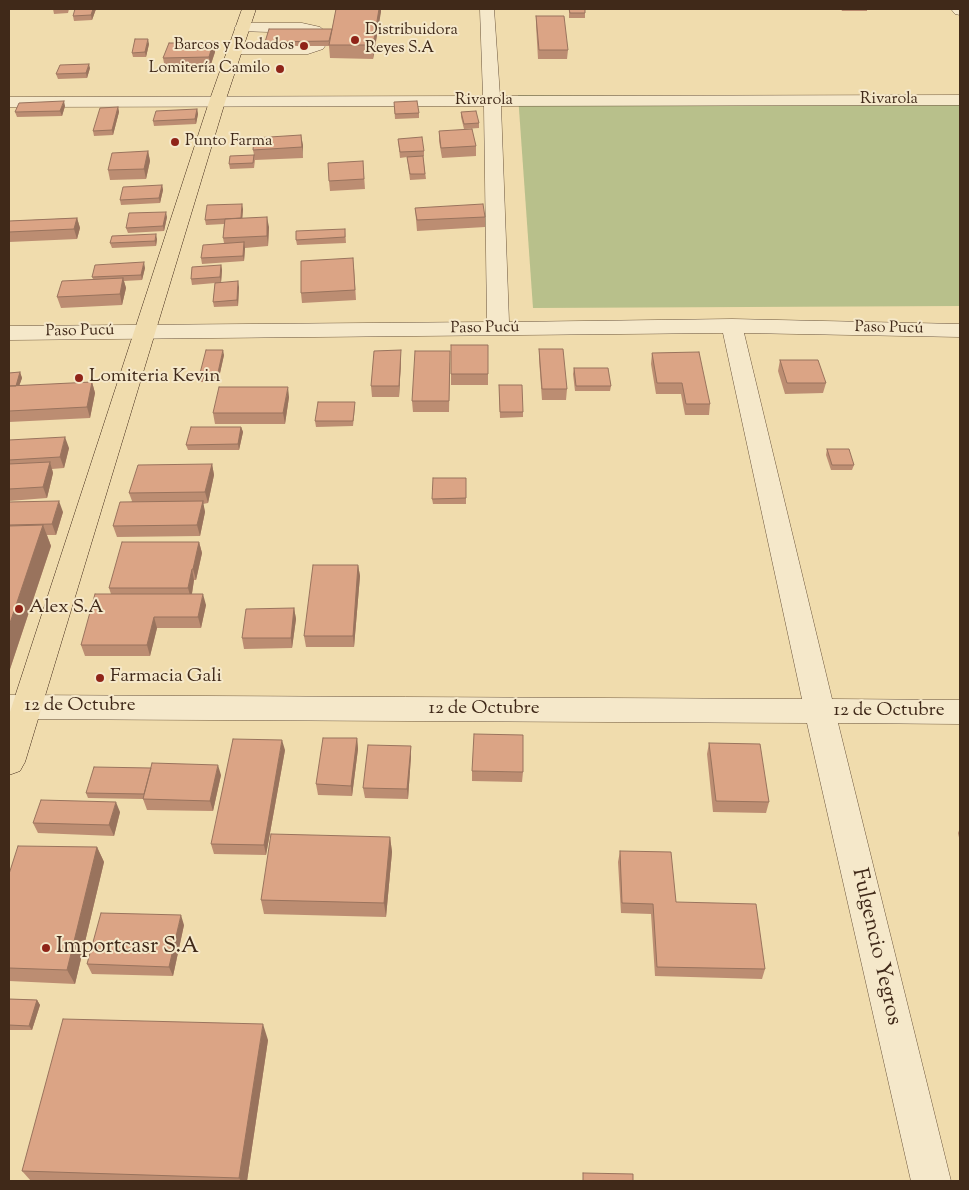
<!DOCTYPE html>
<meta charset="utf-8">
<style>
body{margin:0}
#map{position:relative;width:969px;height:1190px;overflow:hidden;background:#f0dcad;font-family:"Sorts Mill Goudy",serif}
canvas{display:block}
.frame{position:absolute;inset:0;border:10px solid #402919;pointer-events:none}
</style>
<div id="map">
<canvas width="969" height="1190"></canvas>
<div class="frame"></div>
</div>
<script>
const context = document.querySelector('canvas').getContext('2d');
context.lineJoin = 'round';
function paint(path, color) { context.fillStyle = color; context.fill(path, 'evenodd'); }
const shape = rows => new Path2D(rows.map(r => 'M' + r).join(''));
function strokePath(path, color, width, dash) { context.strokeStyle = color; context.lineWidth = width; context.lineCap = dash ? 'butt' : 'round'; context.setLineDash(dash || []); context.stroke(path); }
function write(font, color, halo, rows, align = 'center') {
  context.font = font + ' "Sorts Mill Goudy",serif'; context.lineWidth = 4; context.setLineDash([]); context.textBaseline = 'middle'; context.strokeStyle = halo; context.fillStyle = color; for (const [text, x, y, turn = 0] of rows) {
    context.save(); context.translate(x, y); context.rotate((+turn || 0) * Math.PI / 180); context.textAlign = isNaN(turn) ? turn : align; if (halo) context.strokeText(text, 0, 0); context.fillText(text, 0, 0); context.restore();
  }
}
paint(shape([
 [518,95,960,97,960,306,533,308]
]), '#b8c08b');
const minor = shape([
 [480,9,494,9,500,96,960,95,960,105,501,106,509,322,732,319,960,324,960,337,744,333,832,699,960,700,960,724,838,723,951,1181,911,1181,807,723,9,719,9,695,802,699,723,333,9,340,9,326,487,322,484,106,9,107,9,97,483,96,480,9],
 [951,9,960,9,960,15,955,14,951,9],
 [242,23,302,23,320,27,328,34,325,37,320,39,302,33,237,31,234,28,237,25,242,23],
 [317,41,323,43,325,46,323,49,308,54,235,54,229,52,227,49,229,46,235,44,307,44,317,41]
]);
const highway = shape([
 [242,9,256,9,225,102,25,762,20,771,9,775,9,715,209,102,242,9]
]);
strokePath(minor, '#6c563e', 1);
strokePath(highway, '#402919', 1);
paint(minor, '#f5e8ca');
paint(highway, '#f0dcad');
paint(shape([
 [53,9,69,9,68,13,54,14],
 [96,9,92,20,74,21,73,16],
 [336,9,381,9,373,59,330,58,329,46,266,46,265,42,332,29],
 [569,9,585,13,585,18,569,18],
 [841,9,867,9,867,11,842,11],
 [536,16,568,50,567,59,538,59,536,25],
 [213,43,215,52,210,67,165,68,163,58],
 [149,44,146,57,133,57,132,53],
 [90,68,87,78,58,79,56,74],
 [394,102,419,113,419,118,395,119],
 [65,106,62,116,17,117,15,112],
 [118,107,119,112,113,135,94,136,93,131],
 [197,109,198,114,196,124,154,126,153,121],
 [461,112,479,123,479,128,464,129,461,117],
 [439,131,476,146,476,156,442,158,439,141],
 [301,135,303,158,255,160,254,168,230,169,229,164,254,155,253,150],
 [398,139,424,151,424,156,423,156,426,179,410,180,407,157,400,158],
 [148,151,150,161,146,179,110,180,108,170],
 [363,161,365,189,330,191,329,181],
 [162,185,163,190,160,203,121,205,120,200],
 [415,208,485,217,485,227,417,231],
 [243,209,242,218,269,227,268,246,245,248,244,261,202,264,201,258,224,243,223,238,224,224,206,225,205,220],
 [167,217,164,231,128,233,126,228],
 [77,218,80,228,77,239,9,242,9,221],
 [345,229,346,243,297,245,296,240],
 [157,239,156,246,112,248,110,243],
 [221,265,222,270,221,282,239,287,238,306,214,307,213,302,215,283,192,285,191,279],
 [145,268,142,280,124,281,126,288,122,305,61,308,57,297,93,279,92,277],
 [354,268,356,300,302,303,301,293],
 [488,345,488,385,451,385,451,374],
 [539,349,567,389,566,400,542,400,539,359],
 [652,353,710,404,709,415,685,415,681,394,656,394,651,364],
 [224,355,218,382,200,382,199,377],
 [780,360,826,383,823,393,785,394,778,371],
 [401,361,399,397,372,397,371,386],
 [450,362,449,412,413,412,412,401],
 [574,368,611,386,610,391,575,391,573,374],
 [20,372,22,378,19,386,92,382,95,393,90,418,9,422,9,373],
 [499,385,523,412,523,417,500,418],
 [289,397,285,424,215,424,213,413],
 [355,407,353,426,316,427,315,421],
 [241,427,243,432,239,450,188,450,186,445],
 [9,440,69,448,64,468,52,469,53,473,47,498,9,501],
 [827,449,854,465,852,470,831,470,826,455],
 [212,464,214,475,208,503,203,504,205,512,200,536,117,537,113,526,132,501,129,493],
 [466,478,466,504,433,504,432,499],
 [9,502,63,512,56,535,47,535,51,546,9,672],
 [199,542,202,553,196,580,194,580,192,594,206,605,201,628,157,628,150,656,85,656,81,645,111,594,109,588],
 [358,565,360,576,354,647,306,647,304,636],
 [294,608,296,619,292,648,244,649,242,638],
 [357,738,358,749,352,796,318,795,316,784],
 [709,743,769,802,766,813,713,812,707,754],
 [411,746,411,756,408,799,365,798,363,788],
 [285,750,266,855,214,854,211,844],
 [472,771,523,772,522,782,472,781],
 [221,775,213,811,147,810,143,799,88,798,86,793],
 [120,812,114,836,38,833,33,823],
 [960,828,960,842,958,833],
 [390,837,392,852,386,917,264,914,261,900],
 [97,847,104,862,75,984,9,981,9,874],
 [620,851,676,902,765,969,762,979,655,976,651,914,621,913,618,862],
 [184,925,173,976,92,974,87,964],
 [9,999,37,1000,40,1005,32,1030,9,1030],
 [268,1040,247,1181,31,1181,22,1171]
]), '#bc8d72');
paint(shape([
 [93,9,96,9,92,20,91,15],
 [379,9,381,9,381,12,373,59,373,45],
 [148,39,149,44,146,57,145,52],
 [213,43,215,52,210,67,209,57],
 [89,64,90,68,87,78,86,73],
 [64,101,65,106,62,116,60,111],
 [118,107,119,112,113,135,112,130],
 [197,109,198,114,196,124,195,119],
 [301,135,303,145,303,158,302,147],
 [148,151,150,161,146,179,144,169],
 [162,185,163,190,160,203,159,198],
 [242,204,243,209,242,223,241,218],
 [166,212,167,217,164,231,163,226],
 [267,217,269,227,268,246,267,236],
 [77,218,80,228,77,239,74,229],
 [156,234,157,239,156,246,155,241],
 [244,242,245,248,244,261,243,256],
 [144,262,145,268,142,280,141,275],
 [221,265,222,270,221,283,220,277],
 [123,278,126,288,122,305,120,294],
 [238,281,239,287,238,306,237,300],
 [223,350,224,355,218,382,217,377],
 [401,350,401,361,399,397,399,386],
 [20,372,22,378,17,392,15,386],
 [92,382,95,393,90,418,87,407],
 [288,387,289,397,285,424,283,413],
 [241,427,243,432,239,450,238,444],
 [65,437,69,448,64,468,60,457],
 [50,462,53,473,47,498,43,487],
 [212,464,214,475,208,503,205,492],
 [59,501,63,512,56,535,52,524],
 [203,501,205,512,200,536,197,525],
 [43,525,51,546,9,672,9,626],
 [199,542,202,553,196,580,193,569],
 [358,565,360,576,354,647,353,636],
 [192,569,194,580,191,599,188,588],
 [203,594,206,605,201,628,198,617],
 [294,608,296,619,292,648,291,638],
 [154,617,157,628,150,656,147,645],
 [357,738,358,749,352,796,351,786],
 [282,740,285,750,266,855,264,845],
 [411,746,411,756,408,799,407,789],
 [218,765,221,775,213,811,210,801],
 [116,802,120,812,114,836,109,825],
 [390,837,392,852,386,917,384,903],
 [97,847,104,862,75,984,67,970],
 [181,915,184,925,173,976,169,967],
 [37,1000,40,1005,32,1030,29,1026],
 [263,1024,268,1040,247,1181,241,1181,239,1178]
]), '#99735d');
const building = shape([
 [75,9,93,9,91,15,73,16,75,9],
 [336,9,379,9,373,45,329,45,336,9],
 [569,9,585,9,585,13,570,13,569,9],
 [536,16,564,16,568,50,539,50,536,16],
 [269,29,332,29,329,41,265,42,269,29],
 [135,39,148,39,145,52,132,53,135,39],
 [169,43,213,43,209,57,163,58,169,43],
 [89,64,86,73,56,74,60,65,89,64],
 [64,101,60,111,15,112,19,103,64,101],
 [417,101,419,113,395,114,394,102,417,101],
 [118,107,112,130,93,131,100,108,118,107],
 [197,109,195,119,153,121,156,111,197,109],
 [476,111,479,123,464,124,461,112,476,111],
 [472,129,476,146,441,148,439,131,472,129],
 [301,135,302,147,253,150,254,138,301,135],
 [422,137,424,151,400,152,398,139,422,137],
 [148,151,144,169,108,170,112,153,148,151],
 [254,155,253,163,229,164,230,156,254,155],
 [423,156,425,174,410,174,407,157,423,156],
 [363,161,364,179,329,181,328,163,363,161],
 [162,185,159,198,120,200,123,187,162,185],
 [242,204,241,218,205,220,207,205,242,204],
 [483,204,485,217,417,220,415,208,483,204],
 [166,212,163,226,126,228,129,213,166,212],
 [267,217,267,236,223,238,225,219,267,217],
 [77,218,74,229,9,232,9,221,77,218],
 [345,229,345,237,296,240,296,231,345,229],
 [156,234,155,241,110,243,112,236,156,234],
 [244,242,243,256,201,258,203,245,244,242],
 [353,258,355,290,301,293,301,261,353,258],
 [144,262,141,275,92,277,95,265,144,262],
 [221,265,220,277,191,279,192,267,221,265],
 [123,278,120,294,57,297,62,281,123,278],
 [238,281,237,300,213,302,215,283,238,281],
 [451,345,488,345,488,374,451,374,451,345],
 [539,349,563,349,567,389,542,389,539,349],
 [206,350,223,350,217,377,199,377,206,350],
 [401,350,399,386,371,386,374,351,401,350],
 [415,351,450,351,449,401,412,401,415,351],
 [699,352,710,404,686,404,682,383,657,383,652,353,699,352],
 [780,360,818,360,826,383,787,383,780,360],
 [574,368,608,368,611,386,576,386,574,368],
 [20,372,16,386,9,386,9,373,20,372],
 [92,382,87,407,9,411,9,386,92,382],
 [499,385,522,385,523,412,500,412,499,385],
 [219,387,288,387,283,413,213,413,219,387],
 [318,402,355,402,353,421,315,421,318,402],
 [191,427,241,427,238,444,186,445,191,427],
 [65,437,60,457,9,460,9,440,65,437],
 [827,449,849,449,854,465,832,465,827,449],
 [50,462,43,487,9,489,9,464,50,462],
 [212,464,205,492,129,493,138,465,212,464],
 [433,478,466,478,466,498,432,499,433,478],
 [59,501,52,524,9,525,9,502,59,501],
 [203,501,197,525,113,526,120,502,203,501],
 [43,525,9,626,9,526,43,525],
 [122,542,199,542,193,569,192,569,188,588,109,588,122,542],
 [313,565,358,565,353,636,304,636,313,565],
 [95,594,203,594,198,617,154,617,147,645,81,645,95,594],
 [294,608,291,638,242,638,246,609,294,608],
 [474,734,523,735,523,772,472,771,474,734],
 [323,738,357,738,351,786,316,784,323,738],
 [233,739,282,740,264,845,211,844,233,739],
 [709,743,760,744,769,802,716,801,709,743],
 [368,745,411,746,407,789,363,788,368,745],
 [152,763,218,765,210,801,143,799,152,763],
 [94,767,151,768,144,794,86,793,94,767],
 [41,800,116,802,109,825,33,823,41,800],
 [271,834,390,837,384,903,261,900,271,834],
 [18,846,97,847,67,970,9,968,9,874,18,846],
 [620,851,671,852,676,902,756,904,765,969,657,967,653,904,622,903,620,851],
 [101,913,181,915,169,967,87,964,101,913],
 [9,999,37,1000,29,1026,9,1025,9,999],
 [63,1019,263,1024,239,1178,22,1171,63,1019],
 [583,1173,633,1174,633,1181,583,1181,583,1173]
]);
paint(building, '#dba485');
strokePath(building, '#99735d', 1);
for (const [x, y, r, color] of [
 [355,40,5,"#8f2418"],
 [304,46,5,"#8f2418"],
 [280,69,5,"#8f2418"],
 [175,142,5,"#8f2418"],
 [79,378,5,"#8f2418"],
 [19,609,5,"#8f2418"],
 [100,678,5,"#8f2418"],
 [46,948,5,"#8f2418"]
]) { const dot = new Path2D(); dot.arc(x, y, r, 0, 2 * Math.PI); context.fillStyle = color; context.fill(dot); strokePath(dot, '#f5e8ca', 2); }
write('16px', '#402919', '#f5e8ca', [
 ["Distribuidora",365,31],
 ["Reyes S.A",365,49],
 ["Barcos y Rodados",294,46,"right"],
 ["Lomitería Camilo",270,69,"right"],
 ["Punto Farma",185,142]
], 'left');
write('16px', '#402919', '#f5e8ca', [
 ["Rivarola",889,100],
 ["Rivarola",484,101],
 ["Paso Pucú",485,329,-1],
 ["Paso Pucú",889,329,1],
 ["Paso Pucú",80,332,-1]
]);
write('19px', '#402919', '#f5e8ca', [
 ["Lomiteria Kevin",89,378],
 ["Alex S.A",29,609],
 ["Farmacia Gali",110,678]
], 'left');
write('19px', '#402919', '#f5e8ca', [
 ["12 de Octubre",80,707],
 ["12 de Octubre",484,710],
 ["12 de Octubre",889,712]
]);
write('22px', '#402919', '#f5e8ca', [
 ["Fulgencio Yegros",875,947,77]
]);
write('22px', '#402919', '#f5e8ca', [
 ["Importcasr S.A",56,948]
], 'left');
</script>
